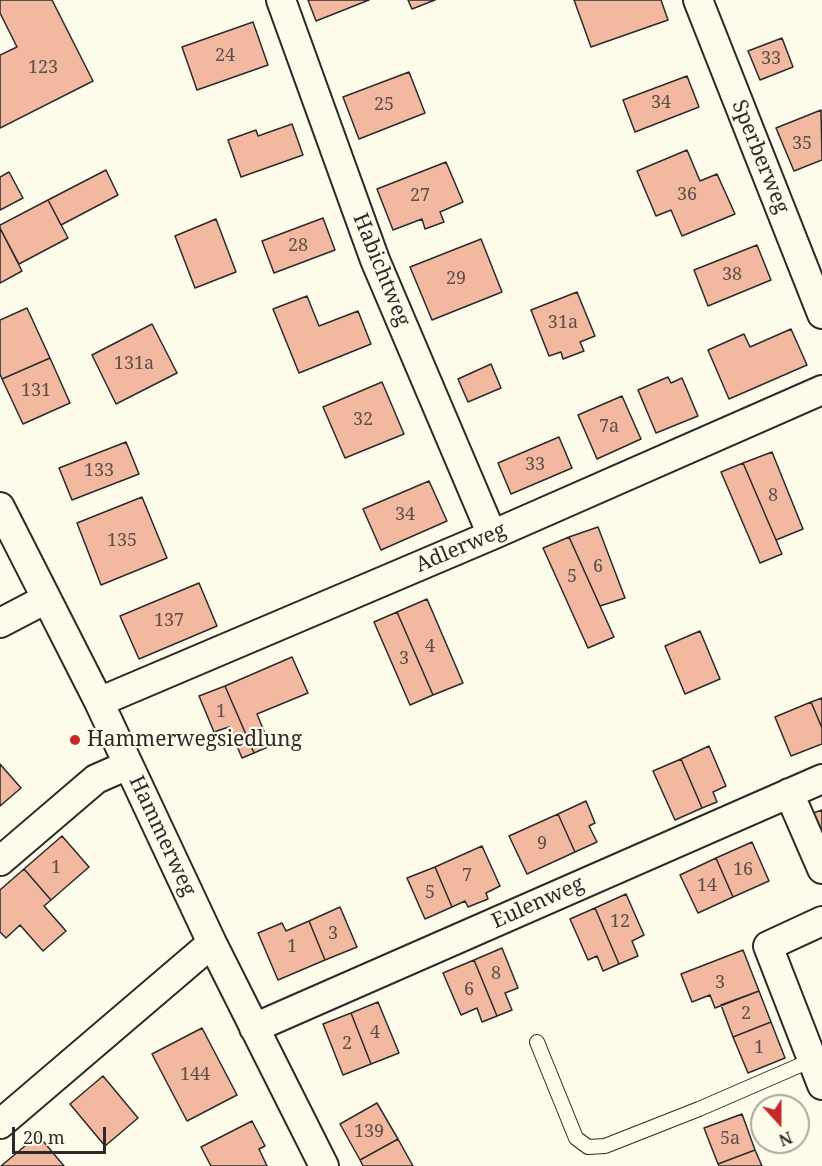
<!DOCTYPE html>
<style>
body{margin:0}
#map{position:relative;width:822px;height:1166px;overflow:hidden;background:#fdfbea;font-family:"Noto Serif",serif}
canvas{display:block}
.north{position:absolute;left:750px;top:1094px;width:60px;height:60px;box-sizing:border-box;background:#fdfbea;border:2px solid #a9a89e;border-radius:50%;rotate:159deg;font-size:16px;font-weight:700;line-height:24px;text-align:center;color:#2b2b2b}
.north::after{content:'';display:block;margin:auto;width:21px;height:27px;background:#c62828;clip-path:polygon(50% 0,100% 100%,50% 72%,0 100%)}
.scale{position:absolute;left:12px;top:1127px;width:94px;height:27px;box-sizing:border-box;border:3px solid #2b2b2b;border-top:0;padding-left:8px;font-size:18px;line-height:21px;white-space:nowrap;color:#2b2b2b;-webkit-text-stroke:4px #fdfbea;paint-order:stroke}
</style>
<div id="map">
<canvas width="822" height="1166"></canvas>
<div class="north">N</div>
<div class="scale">20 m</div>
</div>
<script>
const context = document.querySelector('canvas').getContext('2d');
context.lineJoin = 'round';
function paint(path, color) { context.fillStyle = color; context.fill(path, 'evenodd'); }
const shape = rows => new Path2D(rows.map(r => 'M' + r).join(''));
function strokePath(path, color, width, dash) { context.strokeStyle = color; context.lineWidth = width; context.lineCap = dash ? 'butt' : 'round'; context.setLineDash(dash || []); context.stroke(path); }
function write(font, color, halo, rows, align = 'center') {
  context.font = font + ' "Noto Serif",serif'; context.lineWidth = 4.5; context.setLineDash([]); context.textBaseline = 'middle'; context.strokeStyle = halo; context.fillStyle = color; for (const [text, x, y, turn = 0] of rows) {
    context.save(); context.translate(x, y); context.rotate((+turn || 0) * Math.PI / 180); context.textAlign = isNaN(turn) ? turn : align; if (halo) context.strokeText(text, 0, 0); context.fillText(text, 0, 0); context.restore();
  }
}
const building = shape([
 [0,0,52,0,93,81,0,128,0,55,17,47,0,13,0,0],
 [308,0,369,0,316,21,308,0],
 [408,0,435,0,412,9,408,0],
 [574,0,661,0,668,20,591,47,574,0],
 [253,22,268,65,197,90,182,47,253,22],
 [782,38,793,67,760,80,748,51,782,38],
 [409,72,425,113,359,139,343,97,409,72],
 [687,76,699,107,635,132,623,100,687,76],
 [821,110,822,160,794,171,776,128,821,110],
 [292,124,303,155,241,177,228,140,256,130,258,136,292,124],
 [687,150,700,181,717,174,735,214,682,236,671,210,656,216,637,171,687,150],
 [446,162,463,202,440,212,444,222,425,229,422,219,393,230,377,189,446,162],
 [106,170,118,195,61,225,48,200,106,170],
 [9,172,23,198,0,210,0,177,9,172],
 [48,200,68,238,19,264,0,228,0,225,48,200],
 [323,218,335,250,274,273,262,241,323,218],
 [216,219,236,272,195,288,175,236,216,219],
 [0,228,22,271,0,283,0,228],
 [481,239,502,292,432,320,410,267,481,239],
 [757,245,771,280,708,306,694,270,757,245],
 [577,292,595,336,580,342,584,351,563,359,561,352,549,356,531,310,577,292],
 [307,296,319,326,358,311,371,344,299,373,273,309,307,296],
 [27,308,50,358,2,379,0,374,0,320,27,308],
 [152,324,177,373,116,404,92,355,152,324],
 [791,329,807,365,729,399,708,350,744,334,750,347,791,329],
 [50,358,70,403,23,424,2,379,50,358],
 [491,364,501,388,468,402,458,379,491,364],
 [668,377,671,383,682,378,698,416,656,433,638,390,668,377],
 [382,382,404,434,345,458,323,407,382,382],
 [622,396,641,439,597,459,578,415,622,396],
 [559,437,572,468,511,494,498,463,559,437],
 [126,442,139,474,72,500,59,468,126,442],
 [772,452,803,529,776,540,743,463,772,452],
 [743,463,782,554,760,563,721,472,743,463],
 [429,481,447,521,381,550,363,509,429,481],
 [142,497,167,558,101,585,77,523,142,497],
 [598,527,625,598,600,606,569,537,598,527],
 [569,537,614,637,588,648,543,548,569,537],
 [199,583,217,626,139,659,120,616,199,583],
 [427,599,463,683,433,695,397,612,427,599],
 [397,612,433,695,410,705,374,622,397,612],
 [700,631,720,679,685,694,665,646,700,631],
 [292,657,308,693,257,714,270,746,254,753,225,686,292,657],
 [225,686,254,753,242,758,229,727,214,732,199,696,225,686],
 [822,698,822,728,811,702,822,698],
 [811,702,822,728,822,744,791,756,775,717,811,702],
 [709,746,726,786,713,792,717,802,702,808,681,759,709,746],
 [681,759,702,808,675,820,653,771,681,759],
 [0,764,21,788,0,806,0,764],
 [586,801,595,823,589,826,597,842,575,852,558,814,586,801],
 [822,810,822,832,813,813,822,810],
 [558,814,575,852,527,874,509,836,558,814],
 [62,836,89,867,51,900,24,869,62,836],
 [752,842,769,881,733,897,716,858,752,842],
 [482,846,500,886,486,893,488,899,468,907,465,901,452,907,435,867,482,846],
 [716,858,733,897,698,913,680,875,716,858],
 [435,867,452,907,425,919,407,878,435,867],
 [24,869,51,900,44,906,66,931,43,951,20,925,6,938,0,932,0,890,24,869],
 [626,894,644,935,632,941,638,956,619,964,595,908,626,894],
 [340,907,357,947,325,960,309,921,340,907],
 [595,908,619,964,603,971,597,956,588,960,570,919,595,908],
 [309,921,325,960,278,980,258,933,282,923,286,931,309,921],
 [502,948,518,988,505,993,512,1010,497,1016,474,960,502,948],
 [743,950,759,991,715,1008,710,995,692,1002,681,974,743,950],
 [474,960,497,1016,482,1022,477,1008,461,1015,443,973,474,960],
 [759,991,771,1022,733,1037,721,1005,759,991],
 [378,1002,399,1053,371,1064,351,1013,378,1002],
 [351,1013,371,1064,343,1075,323,1024,351,1013],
 [771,1022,785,1058,748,1073,733,1037,771,1022],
 [202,1028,237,1095,187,1121,152,1054,202,1028],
 [103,1076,138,1118,105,1146,70,1104,103,1076],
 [377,1103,398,1139,360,1160,340,1124,377,1103],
 [742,1114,755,1150,718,1164,704,1128,742,1114],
 [252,1121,265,1146,259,1149,267,1166,211,1166,201,1147,252,1121],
 [38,1135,64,1166,1,1166,38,1135],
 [398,1139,413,1166,363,1166,360,1160,398,1139],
 [755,1150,762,1166,719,1166,718,1164,755,1150]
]);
paint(building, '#f2b8a0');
strokePath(building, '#2b2b2b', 1.5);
const service = shape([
 [537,1042,576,1138,588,1147,605,1146,699,1109,812,1060]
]);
const minor = shape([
 [281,0,375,260,492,535],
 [698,0,822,314],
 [0,507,99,702,212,943,324,1166],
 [0,623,46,599],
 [99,702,492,535,822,390],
 [789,793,822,869],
 [0,861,96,779,128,765],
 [822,921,768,946,822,1085],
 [254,1028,822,779],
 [0,1124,212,943]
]);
strokePath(service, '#2b2b2b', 16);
strokePath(minor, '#2b2b2b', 32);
strokePath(service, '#fdfbea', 14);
strokePath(minor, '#fdfbea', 28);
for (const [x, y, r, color] of [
 [75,740,6,"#c62828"]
]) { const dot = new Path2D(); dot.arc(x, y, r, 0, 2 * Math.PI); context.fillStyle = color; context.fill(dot); strokePath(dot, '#fdfbea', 2); }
write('18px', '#5d4e48', null, [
 ["24",225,56],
 ["33",771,59],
 ["123",43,68],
 ["34",661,103],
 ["25",384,105],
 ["35",802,144],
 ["36",687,195],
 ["27",420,196],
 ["28",298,246],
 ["38",732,275],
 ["29",456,279],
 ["31a",563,323],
 ["131a",134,364],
 ["131",36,391],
 ["32",363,420],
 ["7a",609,427],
 ["33",535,465],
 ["133",99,471],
 ["8",773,496],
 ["34",405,515],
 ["135",122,541],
 ["6",598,567],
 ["5",572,577],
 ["137",169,621],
 ["4",430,647],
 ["3",404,659],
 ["1",221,712],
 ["9",542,844],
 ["1",56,868],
 ["16",743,870],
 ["7",467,876],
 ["14",707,886],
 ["5",430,893],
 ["12",620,922],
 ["3",333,934],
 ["1",292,947],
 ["8",496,974],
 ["3",720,983],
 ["6",469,990],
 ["2",746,1014],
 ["4",375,1033],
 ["2",347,1044],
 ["1",759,1048],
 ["144",195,1075],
 ["139",369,1132],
 ["5a",730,1139]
]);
write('21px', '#2b2b2b', '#fdfbea', [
 ["Sperberweg",760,157,68],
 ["Habichtweg",381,270,68],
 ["Adlerweg",461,548,-23],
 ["Hammerweg",162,836,65],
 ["Eulenweg",538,903,-24]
]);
write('21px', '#2b2b2b', '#fdfbea', [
 ["Hammerwegsiedlung",87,740]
], 'left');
</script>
